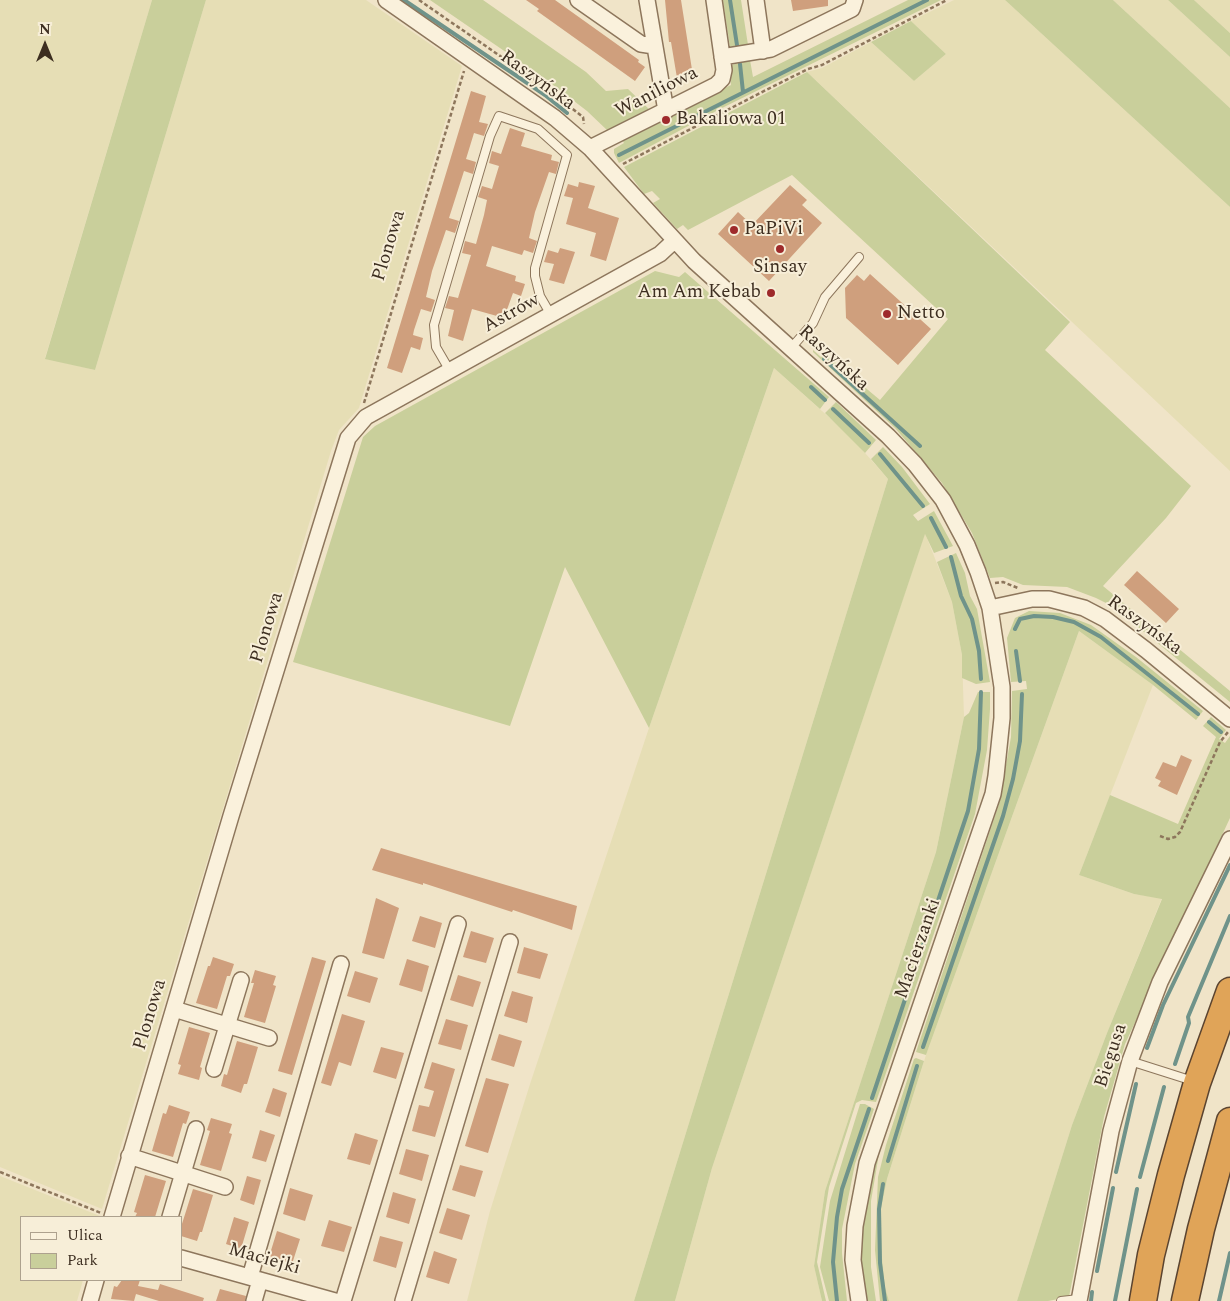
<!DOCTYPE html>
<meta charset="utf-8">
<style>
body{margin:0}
#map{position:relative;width:1230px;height:1301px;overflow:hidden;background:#f0e4c8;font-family:Spectral,serif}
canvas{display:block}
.legend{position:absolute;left:20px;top:1216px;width:162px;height:65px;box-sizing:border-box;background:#f7eed8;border:1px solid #ada18e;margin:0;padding:6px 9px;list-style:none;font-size:15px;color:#3d2e20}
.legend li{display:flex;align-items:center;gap:10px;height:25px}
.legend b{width:25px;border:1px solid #ada18e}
.north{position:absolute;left:20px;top:20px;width:50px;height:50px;-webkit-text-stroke:4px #f7eed8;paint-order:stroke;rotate:0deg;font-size:14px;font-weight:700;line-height:20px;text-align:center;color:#3d2e20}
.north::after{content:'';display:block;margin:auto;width:18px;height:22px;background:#3d2e20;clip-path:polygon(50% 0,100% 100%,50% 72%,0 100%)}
</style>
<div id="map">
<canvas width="1230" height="1301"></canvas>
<ul class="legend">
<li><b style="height:6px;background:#faf1dc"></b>Ulica</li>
<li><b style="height:14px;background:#c9cf9b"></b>Park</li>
</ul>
<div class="north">N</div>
</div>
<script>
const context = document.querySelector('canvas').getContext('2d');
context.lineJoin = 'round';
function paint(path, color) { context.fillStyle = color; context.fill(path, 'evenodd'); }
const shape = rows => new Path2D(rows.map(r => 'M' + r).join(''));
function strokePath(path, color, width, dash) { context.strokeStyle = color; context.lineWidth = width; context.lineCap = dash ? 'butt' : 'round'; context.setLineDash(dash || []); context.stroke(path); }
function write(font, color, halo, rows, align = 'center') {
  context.font = font + ' Spectral,serif'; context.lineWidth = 4; context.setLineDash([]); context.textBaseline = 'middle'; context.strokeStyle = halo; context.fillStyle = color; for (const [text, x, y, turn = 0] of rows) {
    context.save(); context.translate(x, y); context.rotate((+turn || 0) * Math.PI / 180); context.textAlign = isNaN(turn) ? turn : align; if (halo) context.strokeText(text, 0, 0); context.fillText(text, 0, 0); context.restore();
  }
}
paint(shape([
 [0,0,152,0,45,358,95,370,206,0,366,0,462,66,359,408,339,430,331,451,102,1209,0,1167],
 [954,0,1005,0,1230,207,1230,471,807,72,822,68,871,42,914,81,946,54,911,21],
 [1113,0,1168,0,1230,57,1230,108],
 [1194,0,1230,0,1230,33],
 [774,368,851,437,888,479,634,1301,467,1301,490,1211,531,1081,649,728],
 [925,533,952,602,962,655,964,717,936,852,825,1191,814,1266,822,1301,675,1301,712,1168],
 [1079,631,1153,685,1079,875,1134,894,1162,898,1107,1033,1072,1125,1017,1301,889,1301,885,1287,882,1258,881,1209,887,1179,926,1055],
 [0,1176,100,1216,21,1217,21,1280,83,1280,77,1301,0,1301]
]), '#e6deb5');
paint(shape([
 [152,0,206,0,95,370,45,359],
 [430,0,483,0,586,72,606,91,628,89,651,111,608,131,587,111,548,81],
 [723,0,741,0,748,45,730,47],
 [908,0,941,0,720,109,619,163,614,153,614,149,624,143,621,138,731,85,729,69,732,65,750,60,753,77],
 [1005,0,1113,0,1230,108,1230,207],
 [1168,0,1194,0,1230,33,1230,57],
 [911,21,946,54,914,81,871,42],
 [807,72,1070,322,1045,350,1191,486,1166,518,1103,586,1230,691,1230,702,1112,606,1096,598,1067,587,1023,585,1003,577,990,578,972,533,942,483,895,428,813,352,813,350,821,357,825,354,880,400,948,319,792,175,688,230,683,225,677,229,653,203,660,199,652,191,644,194,624,167],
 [655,271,679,277,685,272,829,397,820,409,774,368,649,728,565,567,510,726,293,662,363,437,375,426],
 [836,402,876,440,865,453,825,413],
 [883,447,902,467,930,504,913,515,918,521,934,511,953,546,934,553,925,534,712,1168,675,1301,634,1301,888,479,871,459],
 [956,553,965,573,970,596,977,609,990,682,976,684,962,678,962,655,952,602,937,562],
 [1029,611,1060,613,1091,625,1136,657,1203,711,1196,720,1153,685,1079,631,926,1055,916,1052,999,804,1011,737,1012,691,1027,689,1026,681,1011,682,1007,638,1015,618],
 [978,692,990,692,990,709,987,750,975,814,876,1102,862,1100,856,1103,829,1187,817,1262,826,1301,822,1301,814,1266,825,1191,936,852,964,717,969,713],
 [1211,717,1226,730,1219,739,1225,743,1230,736,1230,818,1125,1044,1104,1117,1069,1297,1048,1301,1017,1301,1072,1125,1107,1033,1162,899,1134,894,1079,875,1110,795,1178,824,1216,737,1203,726],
 [916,1058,924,1061,887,1179,881,1209,882,1258,885,1287,889,1301,880,1301,875,1250,878,1177,886,1145,914,1059],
 [860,1104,865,1104,874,1109,855,1164,842,1229,842,1253,847,1301,829,1301,820,1267,830,1201],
 [881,1142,871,1201,871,1267,876,1301,866,1301,861,1267,862,1224,870,1179]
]), '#c9cf9b');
strokePath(shape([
 [404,0,545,95,567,113],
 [730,0,737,45],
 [740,64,743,92],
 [619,155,927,0],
 [824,359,920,446],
 [811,387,825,400],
 [833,409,869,443],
 [880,454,923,506],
 [931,518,946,547],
 [951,557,961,596,972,619,979,651,981,679],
 [1015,629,1020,619,1034,616,1053,617,1074,622,1101,637,1198,714],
 [1016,651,1020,681],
 [1209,722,1221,732],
 [923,1047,1003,816,1013,779,1020,741,1022,694],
 [1147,1048,1163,1005,1230,865],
 [1175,1064,1189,1023,1188,1017,1230,916],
 [872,1098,968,811,979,749,981,692],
 [888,1161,917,1066],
 [1116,1172,1136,1084],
 [1140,1177,1164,1087],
 [883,1184,879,1209,880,1263,885,1301],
 [1097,1271,1113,1188],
 [837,1301,833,1262,837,1217,842,1189,869,1109],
 [1091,1301,1092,1292],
 [1115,1301,1137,1189],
 [1219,1301,1230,1253]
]), '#6f938a', 4);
paint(shape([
 [526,0,555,0,639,60,638,62,645,67,635,81,537,11,539,9],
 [665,0,681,0,693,76,677,78,671,42,669,42],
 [791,0,828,0,828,6,793,11],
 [471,91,486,96,479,122,488,124,484,136,474,133,466,159,476,162,473,174,464,171,449,218,459,221,455,233,446,230,432,271,426,297,435,300,431,312,421,309,414,330,413,335,423,338,420,350,411,347,402,373,387,368],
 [510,128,525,133,521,146,552,155,551,160,559,162,556,174,549,172,535,212,529,238,537,241,533,253,524,250,522,255,492,246,486,266,516,276,515,281,525,284,521,296,513,293,504,318,472,309,463,341,448,336,454,310,445,308,449,296,458,298,471,255,462,253,465,241,476,244,484,215,487,200,478,197,482,186,492,189,499,166,489,163,492,151,501,154],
 [579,182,595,186,588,208,619,218,606,261,590,256,596,233,566,224,573,198,564,196,568,184,578,187],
 [790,185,807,200,802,205,822,223,769,281,718,234,738,212,752,225],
 [560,248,575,252,564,284,549,280,554,264,544,262,548,250,558,253],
 [870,274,931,329,898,365,846,318,845,288,857,275,864,281],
 [1137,571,1179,609,1166,623,1124,585],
 [1181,755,1192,760,1177,795,1158,786,1161,781,1155,778,1163,762,1176,767],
 [381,848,577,906,572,930,513,910,512,912,423,883,423,885,372,870],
 [376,898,399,908,384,959,362,953],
 [420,916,442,923,435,948,412,941],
 [471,931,494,938,486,963,463,957],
 [524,947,548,954,540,979,517,973],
 [213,957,234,964,230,976,227,976,217,1009,196,1003,208,966,210,966],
 [312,957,326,961,292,1075,278,1071],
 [407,959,429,966,422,992,399,985],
 [255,970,276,976,273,985,276,986,265,1023,244,1017,254,983,251,983],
 [355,971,378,978,370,1003,347,996],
 [458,975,481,982,473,1007,450,1000],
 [512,991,533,997,527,1023,504,1016],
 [342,1014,365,1021,351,1066,339,1062,331,1086,321,1083],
 [446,1019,468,1025,461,1050,438,1044],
 [189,1027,210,1033,200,1067,202,1068,199,1080,178,1074,181,1065,178,1064],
 [499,1034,522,1041,514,1067,491,1060],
 [237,1041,258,1047,247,1084,244,1084,241,1093,221,1086,224,1074,227,1075],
 [381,1047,404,1053,396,1079,373,1072],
 [432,1062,455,1069,435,1137,412,1131,419,1105,429,1107,434,1091,424,1088],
 [486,1078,509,1084,488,1153,465,1146],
 [273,1088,287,1093,280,1117,265,1112],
 [169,1105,190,1112,186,1124,183,1123,173,1157,152,1151,163,1113,166,1114],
 [211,1118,232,1124,229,1133,232,1134,221,1171,200,1165,210,1131,207,1130],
 [260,1130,275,1135,266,1162,252,1158],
 [355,1133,378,1140,370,1165,347,1159],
 [406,1149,429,1155,422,1181,399,1174],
 [460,1165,483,1171,475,1197,452,1190],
 [145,1175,166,1181,155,1217,135,1217,137,1213,134,1212],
 [247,1176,261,1180,254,1205,240,1200],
 [290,1188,313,1195,305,1221,283,1214],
 [193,1189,213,1195,202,1232,200,1232,197,1241,181,1236,181,1227],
 [393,1192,416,1199,409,1224,386,1217],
 [447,1208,470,1215,462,1240,439,1233],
 [234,1217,249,1222,241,1249,226,1244],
 [329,1220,352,1227,344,1252,321,1246],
 [277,1231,300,1239,292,1264,269,1257],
 [380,1236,403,1242,396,1268,373,1261],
 [434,1251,457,1259,449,1284,426,1277],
 [122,1280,140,1280,138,1286,158,1290,160,1284,204,1298,203,1301,159,1301,136,1294,134,1301,111,1299,114,1286,117,1287],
 [220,1289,246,1296,245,1301,216,1301]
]), '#cf9f7d');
const service = shape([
 [791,348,813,323,825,297,859,257],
 [450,371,436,347,434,325,490,136,499,116,538,129,567,155,535,268,535,276,540,296,551,315],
 [1130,1061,1193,1081],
 [1061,1301,1079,1299]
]);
const minor = shape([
 [386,0,555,118,590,148,694,261,888,436,915,464,943,500,967,545,978,572,990,608,1002,687,1002,718,996,776,993,794,867,1163,855,1226,853,1260,859,1301],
 [578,0,641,44,654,46],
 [647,0,666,111],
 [756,0,763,51],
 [722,57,771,49,852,9,855,0],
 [590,148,716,85,722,79,724,70,714,0],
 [990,608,1032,599,1049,599,1084,608,1105,619,1146,650,1230,719],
 [174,1009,269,1038],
 [214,1069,241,980],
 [129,1156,225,1187],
 [112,1217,231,816,348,438,366,417,660,254,674,241],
 [170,1217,196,1129],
 [181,1258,335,1301],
 [250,1277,341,964],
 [90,1301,96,1280],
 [254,1301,260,1280],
 [343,1301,458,924],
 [403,1301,510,942],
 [1079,1301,1111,1131,1130,1061,1160,982,1230,839]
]);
const motorway = shape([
 [1143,1301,1151,1255,1171,1175,1197,1083,1230,991],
 [1185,1301,1201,1229,1230,1121]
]);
strokePath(service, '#8d765c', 10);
strokePath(minor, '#8d765c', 18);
strokePath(motorway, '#5b4430', 29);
strokePath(shape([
 [419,0,545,87,583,117,584,124],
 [623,164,766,90,808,69,822,65,947,0],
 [364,403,464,71],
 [995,583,1003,582,1018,588],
 [1160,836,1168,839,1175,837,1180,832,1220,742,1228,732],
 [0,1172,101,1213]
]), '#8d765c', 2.5, [4, 2.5]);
strokePath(service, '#faf1dc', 8);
strokePath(minor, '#faf1dc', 15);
strokePath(motorway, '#e0a458', 26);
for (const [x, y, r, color] of [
 [666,120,5,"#9e2a2b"],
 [734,230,5,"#9e2a2b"],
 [780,249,5,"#9e2a2b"],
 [771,293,5,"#9e2a2b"],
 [887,314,5,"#9e2a2b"]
]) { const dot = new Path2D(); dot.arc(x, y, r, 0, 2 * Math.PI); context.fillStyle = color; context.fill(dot); strokePath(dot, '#f7eed8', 2); }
write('19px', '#3d2e20', '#f7eed8', [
 ["Raszyńska",537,81,36],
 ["Waniliowa",657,93,-27],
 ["Plonowa",390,246,-73],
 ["Astrów",512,314,-29],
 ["Raszyńska",833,359,42],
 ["Raszyńska",1144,626,36],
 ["Plonowa",268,628,-73],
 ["Macierzanki",919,949,-71],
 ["Plonowa",151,1015,-73],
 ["Biegusa",1112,1056,-72],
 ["Maciejki",264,1260,16]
]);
write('19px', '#3d2e20', '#f7eed8', [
 ["Bakaliowa 01",676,120],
 ["PaPiVi",744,230],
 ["Sinsay",780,268,"center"],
 ["Am Am Kebab",761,293,"right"],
 ["Netto",897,314]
], 'left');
</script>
